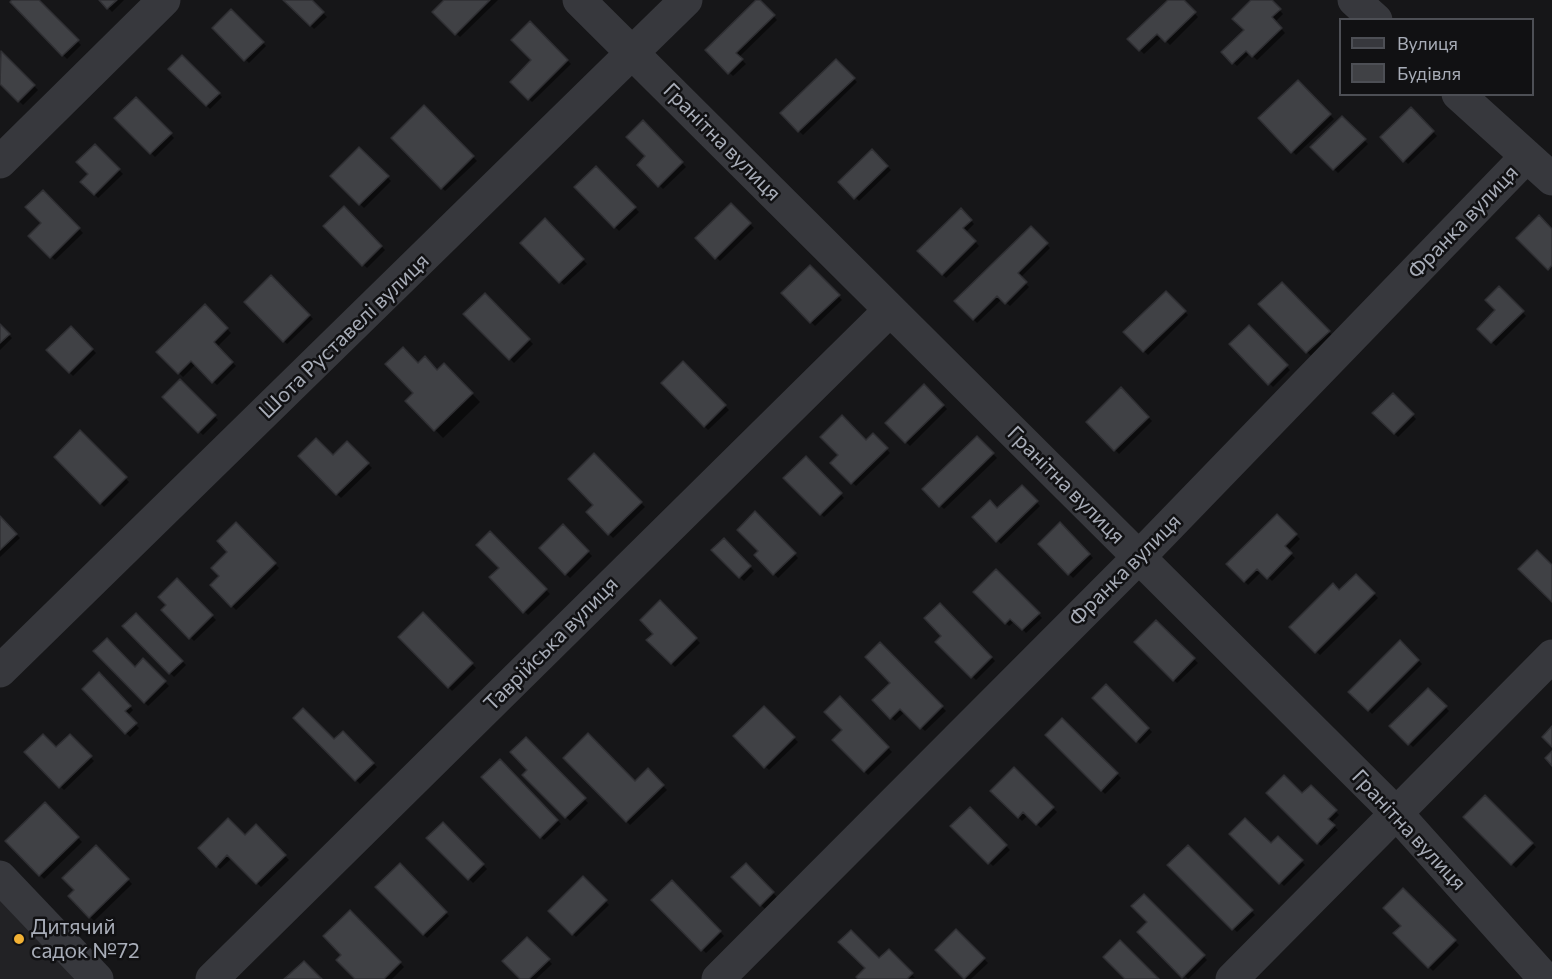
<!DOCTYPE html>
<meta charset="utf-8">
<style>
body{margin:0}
#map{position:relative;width:1552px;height:979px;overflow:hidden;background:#161618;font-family:Commissioner,sans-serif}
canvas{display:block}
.legend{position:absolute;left:1339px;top:18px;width:195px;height:78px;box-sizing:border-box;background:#111113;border:2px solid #4d4f55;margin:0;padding:8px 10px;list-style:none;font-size:18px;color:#a8adb8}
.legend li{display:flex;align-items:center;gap:12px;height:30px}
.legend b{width:30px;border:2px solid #4d4f55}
</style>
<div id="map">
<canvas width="1552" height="979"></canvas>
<ul class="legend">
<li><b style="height:8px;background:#37383d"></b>Вулиця</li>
<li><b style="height:16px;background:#404145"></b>Будівля</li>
</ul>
</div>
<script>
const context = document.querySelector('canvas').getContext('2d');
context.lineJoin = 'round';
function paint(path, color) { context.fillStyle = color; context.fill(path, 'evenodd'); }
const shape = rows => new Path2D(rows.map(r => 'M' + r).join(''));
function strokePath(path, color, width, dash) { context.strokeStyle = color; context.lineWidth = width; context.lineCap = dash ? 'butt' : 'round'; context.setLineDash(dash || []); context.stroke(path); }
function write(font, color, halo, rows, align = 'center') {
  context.font = font + ' Commissioner,sans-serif'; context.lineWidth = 5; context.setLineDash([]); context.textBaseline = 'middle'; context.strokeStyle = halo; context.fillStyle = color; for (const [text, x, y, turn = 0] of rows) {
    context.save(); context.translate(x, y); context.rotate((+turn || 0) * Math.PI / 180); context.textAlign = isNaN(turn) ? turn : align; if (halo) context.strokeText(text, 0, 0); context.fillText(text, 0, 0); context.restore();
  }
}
paint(shape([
 [0,898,77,979,0,979]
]), '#222225');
paint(shape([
 [14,0,37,0,81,45,67,59,12,2],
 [101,0,124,0,112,12],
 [286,0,310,0,327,17,314,29],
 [447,0,498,0,460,37,434,12],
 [758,0,777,20,739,57,746,64,733,76,707,50],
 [1170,0,1182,0,1198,17,1170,45,1162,37,1144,54,1129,39],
 [1253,0,1270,0,1283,14,1275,22,1285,33,1257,60,1250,53,1237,66,1223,52,1246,30],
 [231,11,266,46,249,63,214,28],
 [530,23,571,64,532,102,512,82,533,60],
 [1,53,38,90,23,105,0,82],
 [182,57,222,97,210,109,171,69],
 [836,61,857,82,803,135,782,114],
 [1298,82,1334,119,1296,155,1260,118],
 [136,99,174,138,155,157,116,118],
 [424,107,477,161,445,191,393,138],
 [1411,109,1437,136,1408,164,1382,137],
 [1342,118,1368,144,1338,173,1312,147],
 [643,123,686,167,663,189,639,165,647,156],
 [95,146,123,174,98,198,83,182,90,174],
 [359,149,391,181,364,208,332,176],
 [872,151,891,170,859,201,840,182],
 [596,168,639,212,619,231,576,187],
 [43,192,83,233,55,260,30,236,43,223],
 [731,205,754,228,720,261,697,238],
 [344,208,385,250,367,268,325,226],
 [961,210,974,224,966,232,979,246,946,278,919,251],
 [545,221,587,264,564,285,522,243],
 [1031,228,1050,248,1020,278,1029,287,1010,306,1002,299,977,323,956,301],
 [810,267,842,300,815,326,783,293],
 [271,277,313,319,287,344,246,302],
 [1282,284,1332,335,1311,356,1260,304],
 [1499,288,1526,316,1496,346,1479,329,1497,310],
 [1166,293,1188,315,1148,355,1125,332],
 [485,295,533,344,514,363,466,314],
 [205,306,231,333,217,347,236,366,217,385,196,364,183,377,158,352],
 [0,326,12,338,0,350],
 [1249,327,1290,370,1273,387,1231,344],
 [71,328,96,353,73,376,48,350],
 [683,363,729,410,708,430,663,383],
 [418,365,437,372,444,365,480,402,443,438,407,401,415,393],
 [180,381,218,420,203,435,164,397],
 [924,386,947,409,910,446,887,423],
 [1121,390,1152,421,1119,454,1088,422],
 [1393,395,1416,419,1398,437,1374,413],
 [80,432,129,482,104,507,56,457],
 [873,435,890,453,856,486,832,463],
 [977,438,997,458,944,509,924,490],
 [347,443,372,468,341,498,300,456,333,457],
 [594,456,645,507,613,538,588,512,596,505],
 [806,458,844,498,824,517,785,478],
 [1022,487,1040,506,1001,544,974,517,997,510],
 [755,513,798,558,778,578,756,555,760,551],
 [1277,516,1300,539,1288,551,1295,558,1272,581,1262,571,1248,585,1228,564],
 [0,518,20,538,0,557],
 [236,524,279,568,236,610,212,585,221,576],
 [1060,524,1093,558,1073,578,1040,544],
 [563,526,592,556,570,578,541,548],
 [490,533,550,594,528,615,491,577,501,568],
 [724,540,754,571,744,581,713,550],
 [996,571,1042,618,1026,633,1015,621,1009,626,975,592],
 [1356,576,1378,598,1320,655,1291,627,1339,592],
 [177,580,216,620,194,641,163,610,168,605],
 [660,602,700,643,675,667,648,640,655,634],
 [940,605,995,661,976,680,937,642,944,636],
 [423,614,476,668,452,691,400,637],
 [136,615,186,665,174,677,124,626],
 [1156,622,1198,663,1177,683,1136,642],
 [1400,642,1422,664,1372,714,1351,692],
 [880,644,946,711,925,731,905,712,895,721,874,700,892,683],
 [95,651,135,669,143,661,169,686,148,706],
 [99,674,133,710,127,716,139,728,130,737,84,689],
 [1106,686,1152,732,1140,744,1094,698],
 [1428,690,1449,711,1413,747,1392,726],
 [840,698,892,752,868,775,835,740,845,730],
 [764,708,798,742,769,770,735,736],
 [295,718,334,741,343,733,377,767,360,784],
 [1062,720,1121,778,1105,794,1047,735],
 [70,736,94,761,64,790,26,752,56,749],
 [526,739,588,803,570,821,525,775,530,770],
 [565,758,635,783,648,771,667,790,630,825],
 [500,761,561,824,544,840,483,777],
 [1014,769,1057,812,1041,828,1028,815,1022,821,992,791],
 [1311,787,1339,815,1331,823,1338,830,1321,846,1268,793,1302,795],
 [1485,797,1536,847,1516,868,1465,817],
 [45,804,82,842,44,879,7,841],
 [969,809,1010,850,993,866,953,826],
 [443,824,487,869,473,883,429,838],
 [256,826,289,860,261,887,232,858,220,869,200,848,245,837],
 [1231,834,1271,845,1278,838,1305,865,1284,886],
 [96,847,132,884,94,921,70,896,76,891],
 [1188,847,1255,915,1237,932,1169,865],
 [399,865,449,916,427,938,377,887],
 [746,865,777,897,765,909,733,877],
 [583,878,609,905,576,937,550,911],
 [672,882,724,936,706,953,653,900],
 [1403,890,1459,945,1433,971,1395,933,1403,926],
 [1144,896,1207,960,1188,979,1139,932,1149,922],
 [350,912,404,967,392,979,357,979],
 [956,931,988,963,971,979,966,979,937,950],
 [527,939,552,964,536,979,522,979],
 [889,951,915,978,861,979,879,960]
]), '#0007');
const building = shape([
 [12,0,39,0,79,40,62,56,10,2,12,0],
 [99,0,117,0,107,9,99,0],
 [283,0,312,0,324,12,310,26,283,0],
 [444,0,490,0,455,35,432,12,444,0],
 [756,0,760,0,775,15,736,53,743,59,728,74,705,50,756,0],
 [1168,0,1184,0,1196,12,1165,42,1157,34,1139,51,1127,39,1168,0],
 [1251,0,1272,0,1281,9,1272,17,1282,28,1252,57,1246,51,1232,64,1221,52,1244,30,1232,19,1251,0],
 [231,9,264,42,244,61,212,28,231,9],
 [530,21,568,60,528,100,510,82,531,60,511,40,530,21],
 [1,51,35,85,18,102,0,84,1,51],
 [182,55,220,93,206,106,168,69,182,55],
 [836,59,855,78,798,132,780,113,836,59],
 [1298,80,1331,114,1291,153,1258,118,1298,80],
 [136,97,172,133,150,154,114,118,136,97],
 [424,105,474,156,441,189,391,138,424,105],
 [1411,107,1434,131,1403,162,1380,137,1411,107],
 [1342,116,1366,139,1333,170,1310,147,1342,116],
 [643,120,683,162,658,187,637,165,645,156,626,137,643,120],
 [95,144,120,169,94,195,80,182,88,174,76,162,95,144],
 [359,147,389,176,359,205,330,176,359,147],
 [872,149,888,166,854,199,838,182,872,149],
 [596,166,636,207,614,228,574,187,596,166],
 [43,190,80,228,50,258,28,236,41,223,25,207,43,190],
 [731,203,751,223,715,259,695,238,731,203],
 [344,206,382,246,362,266,323,226,344,206],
 [961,208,972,220,963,228,976,241,942,275,917,251,961,208],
 [1539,215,1552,229,1552,265,1548,270,1516,238,1539,215],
 [545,218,584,259,559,283,520,243,545,218],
 [1031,226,1048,243,1018,273,1027,282,1005,304,997,296,973,320,954,301,1031,226],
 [810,265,840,295,810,323,781,293,810,265],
 [271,275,310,315,283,342,244,302,271,275],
 [1282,282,1330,331,1306,353,1258,304,1282,282],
 [1499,286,1524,311,1491,343,1477,329,1495,310,1485,300,1499,286],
 [1166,291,1186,311,1143,352,1123,332,1166,291],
 [485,293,530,339,509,360,463,314,485,293],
 [205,304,228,328,214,342,233,362,212,383,191,361,178,374,156,352,205,304],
 [0,324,10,334,0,343,0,324],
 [1249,325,1288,365,1268,385,1229,344,1249,325],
 [71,326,93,349,69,373,46,350,71,326],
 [403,347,418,363,425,356,437,370,444,363,473,393,434,431,405,401,413,393,385,364,403,347],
 [683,361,726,405,704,427,661,383,683,361],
 [180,379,216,415,198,433,162,397,180,379],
 [924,384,944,405,905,443,885,423,924,384],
 [1121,387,1149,417,1114,451,1086,422,1121,387],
 [1393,393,1414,414,1394,434,1372,413,1393,393],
 [842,415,866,440,873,433,888,448,851,484,830,463,838,455,820,437,842,415],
 [80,430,127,477,100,504,54,457,80,430],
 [977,436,994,453,939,507,922,489,977,436],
 [316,438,333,455,347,441,369,463,336,495,298,456,316,438],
 [594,453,642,502,608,535,586,512,593,505,568,479,594,453],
 [806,456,842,493,820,515,783,478,806,456],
 [1022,485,1038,501,996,542,972,517,990,500,997,508,1022,485],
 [755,511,796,553,773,575,754,555,758,551,737,530,755,511],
 [1277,514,1297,534,1285,546,1292,553,1267,579,1257,569,1244,582,1226,564,1277,514],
 [0,516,17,534,0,550,0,516],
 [236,522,276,563,231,607,210,585,219,576,211,568,227,552,217,541,236,522],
 [1060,522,1090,554,1068,575,1038,544,1060,522],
 [563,524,589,551,565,575,539,548,563,524],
 [490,531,547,589,523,613,489,577,499,568,476,545,490,531],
 [724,538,751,566,739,578,711,550,724,538],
 [1537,550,1552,565,1552,602,1518,569,1537,550],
 [996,569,1040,613,1022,630,1010,619,1005,624,973,592,996,569],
 [1356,574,1375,593,1315,653,1289,627,1333,583,1339,590,1356,574],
 [177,578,213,615,189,639,161,610,166,605,158,597,177,578],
 [660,600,697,638,671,664,646,640,653,634,640,620,660,600],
 [940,603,992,657,971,678,935,642,941,636,924,618,940,603],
 [423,612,473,663,448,688,398,637,423,612],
 [136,613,183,661,169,674,122,626,136,613],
 [1156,620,1195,658,1173,681,1134,642,1156,620],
 [107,638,135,667,143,658,166,681,144,703,93,651,107,638],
 [1400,640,1419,660,1368,711,1348,692,1400,640],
 [880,642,943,706,920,729,900,709,890,719,872,700,890,683,865,657,880,642],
 [99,672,131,706,125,711,137,723,125,734,82,689,99,672],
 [1106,684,1149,728,1136,742,1092,698,1106,684],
 [1428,688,1447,706,1408,745,1389,726,1428,688],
 [840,696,889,747,864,772,832,740,842,730,824,712,840,696],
 [764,706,795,737,764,768,733,736,764,706],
 [303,708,334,739,343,731,374,763,355,781,293,718,303,708],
 [1062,718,1118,773,1101,791,1045,735,1062,718],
 [1552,726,1552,747,1542,737,1552,726],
 [588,733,635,781,648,768,664,785,626,822,563,758,588,733],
 [43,734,56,747,70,734,92,756,59,788,24,752,43,734],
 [526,737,586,798,565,818,522,775,527,770,510,752,526,737],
 [1552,751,1552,766,1545,758,1552,751],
 [500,759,558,820,540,838,481,777,500,759],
 [1014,767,1054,807,1036,825,1023,812,1018,818,990,791,1014,767],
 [1284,775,1302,793,1311,785,1337,810,1328,819,1335,825,1317,844,1266,793,1284,775],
 [1485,795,1533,843,1511,865,1463,817,1485,795],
 [45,802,79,837,39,876,5,841,45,802],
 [970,807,1007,845,988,864,950,826,970,807],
 [228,818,245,835,256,824,286,855,256,884,227,855,216,867,198,848,228,818],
 [1245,818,1271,843,1278,836,1303,860,1279,884,1229,834,1245,818],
 [443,822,484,864,468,880,426,838,443,822],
 [96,845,129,879,89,918,68,896,74,890,62,878,96,845],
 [1188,845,1253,910,1232,930,1167,865,1188,845],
 [400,863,447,912,423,935,375,887,400,863],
 [746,863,774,892,760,906,731,877,746,863],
 [583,876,607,900,572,935,548,911,583,876],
 [672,880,721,931,701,951,651,900,672,880],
 [1403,888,1456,940,1428,968,1393,933,1401,926,1383,908,1403,888],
 [1144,894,1205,955,1182,978,1137,932,1147,922,1131,906,1144,894],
 [350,910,401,962,384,979,355,979,336,960,341,955,323,936,350,910],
 [956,929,985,958,964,979,935,950,956,929],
 [851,930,879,958,889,949,913,973,907,979,858,979,856,977,865,968,838,942,851,930],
 [527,937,550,959,529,979,520,979,502,961,527,937],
 [1120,940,1159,979,1125,979,1103,957,1120,940],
 [304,961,322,979,284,979,304,961]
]);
paint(building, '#404145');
strokePath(building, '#303034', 1.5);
strokePath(shape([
 [579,0,1398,815,1545,979],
 [1354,0,1376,20],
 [1458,94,1552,179],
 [0,162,164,0],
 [0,671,686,0],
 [0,877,97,979],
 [212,979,890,310],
 [718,979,1139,557,1526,157],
 [1232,979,1552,656]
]), '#37383d', 33);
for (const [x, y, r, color] of [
 [19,939,6,"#f2b134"]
]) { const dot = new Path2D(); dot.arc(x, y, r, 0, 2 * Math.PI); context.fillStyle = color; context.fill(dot); strokePath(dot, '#111113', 2); }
write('21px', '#a8adb8', '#111113', [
 ["Гранітна вулиця",722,142,45],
 ["Франка вулиця",1463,222,-46],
 ["Шота Руставелі вулиця",344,336,-44],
 ["Гранітна вулиця",1066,485,45],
 ["Франка вулиця",1125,570,-45],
 ["Таврійська вулиця",551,644,-45],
 ["Гранітна вулиця",1409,830,47]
]);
write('21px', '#a8adb8', '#111113', [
 ["Дитячий",31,927],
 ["садок №72",31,951]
], 'left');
</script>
